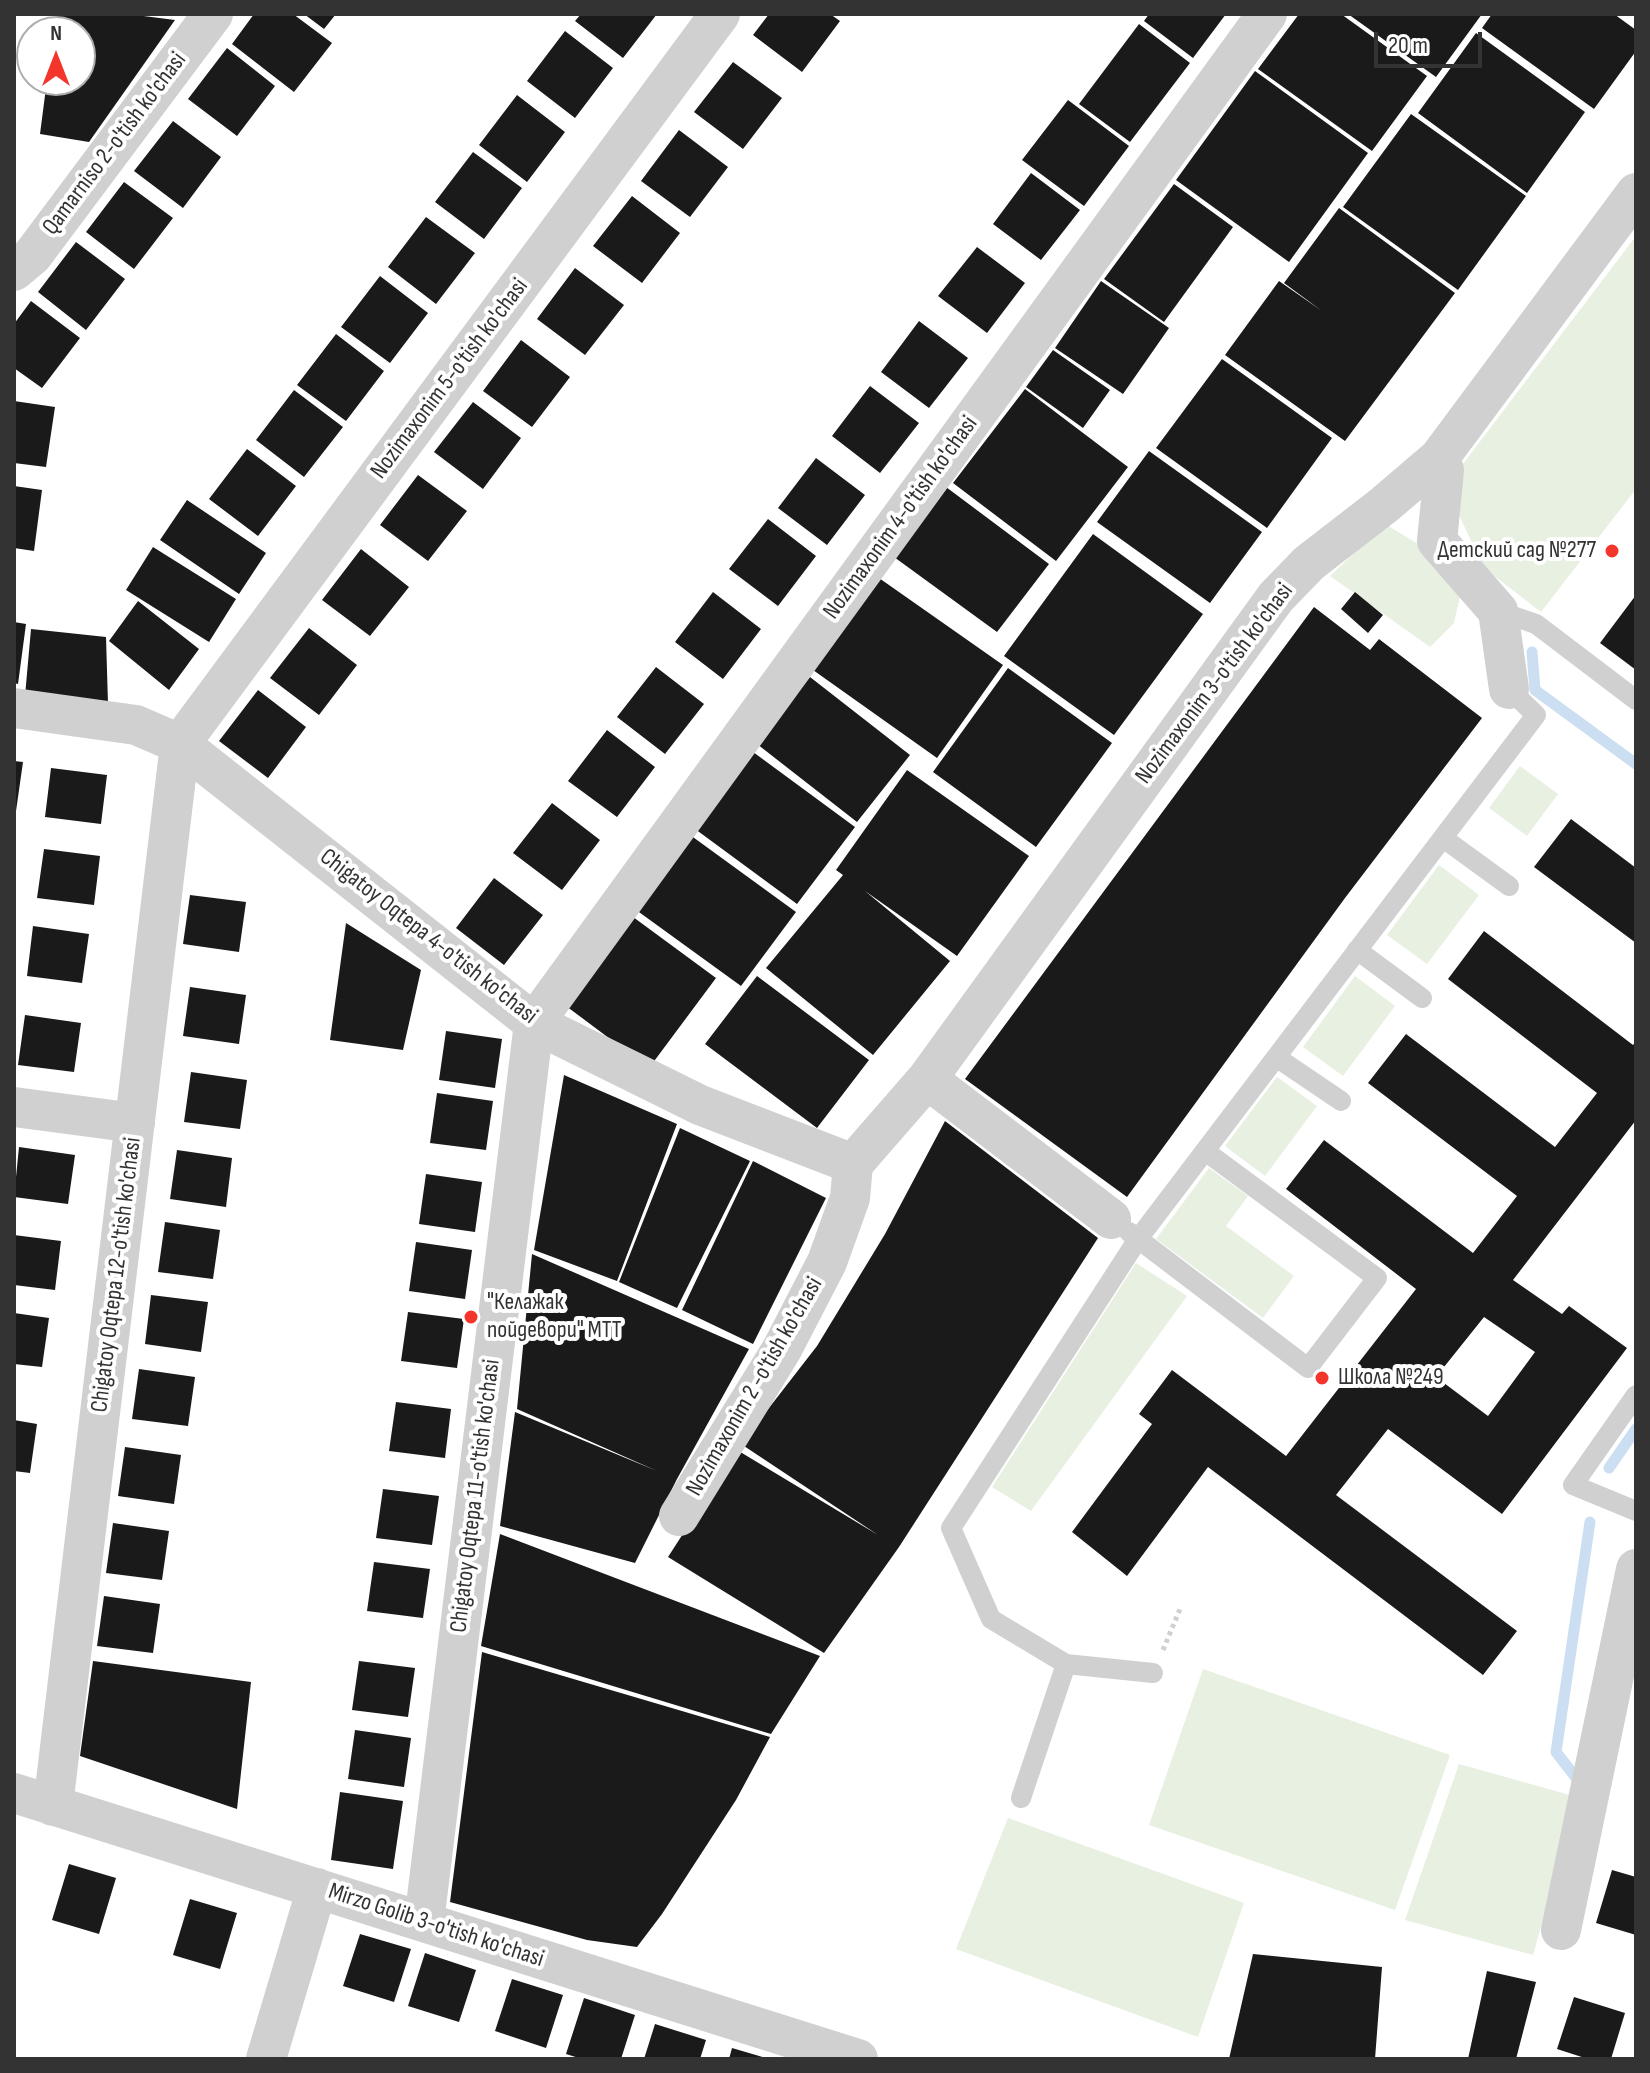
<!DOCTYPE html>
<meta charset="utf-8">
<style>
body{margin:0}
#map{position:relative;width:1650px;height:2073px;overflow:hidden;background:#fff;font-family:"Sofia Sans Condensed",sans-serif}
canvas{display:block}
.frame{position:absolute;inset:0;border:16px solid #333;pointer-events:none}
.north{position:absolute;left:16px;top:16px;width:80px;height:80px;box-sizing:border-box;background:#fff;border:2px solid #adadad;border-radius:50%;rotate:0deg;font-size:22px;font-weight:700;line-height:32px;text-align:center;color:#333}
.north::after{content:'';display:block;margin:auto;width:28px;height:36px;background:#f4352b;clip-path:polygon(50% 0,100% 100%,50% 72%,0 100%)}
.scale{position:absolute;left:1374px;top:32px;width:108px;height:36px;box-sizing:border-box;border:4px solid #333;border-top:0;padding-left:10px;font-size:24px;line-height:28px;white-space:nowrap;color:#333;-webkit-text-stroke:6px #fff;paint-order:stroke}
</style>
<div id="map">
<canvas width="1650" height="2073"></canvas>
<div class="frame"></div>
<div class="north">N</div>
<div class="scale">20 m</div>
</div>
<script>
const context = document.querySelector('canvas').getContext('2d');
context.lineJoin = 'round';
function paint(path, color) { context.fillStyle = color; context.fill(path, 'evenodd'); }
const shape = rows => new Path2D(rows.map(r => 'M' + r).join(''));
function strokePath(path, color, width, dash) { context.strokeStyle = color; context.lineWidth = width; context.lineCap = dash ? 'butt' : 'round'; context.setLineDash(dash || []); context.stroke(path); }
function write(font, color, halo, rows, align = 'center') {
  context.font = font + ' "Sofia Sans Condensed",sans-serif'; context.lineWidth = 8; context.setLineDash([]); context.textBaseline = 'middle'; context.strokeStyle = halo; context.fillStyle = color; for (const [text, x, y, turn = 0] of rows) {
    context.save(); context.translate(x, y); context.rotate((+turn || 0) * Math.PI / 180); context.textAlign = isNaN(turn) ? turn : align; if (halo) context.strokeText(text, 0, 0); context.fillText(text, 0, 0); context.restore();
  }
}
paint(shape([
 [1636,236,1636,489,1541,612,1484,568,1458,513,1453,477],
 [1385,524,1423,547,1461,592,1454,623,1430,647,1330,576],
 [1520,766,1558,794,1527,836,1489,808],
 [1439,865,1479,895,1427,964,1387,935],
 [1355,976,1395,1006,1343,1076,1303,1047],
 [1277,1077,1317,1106,1265,1176,1225,1146],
 [1209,1168,1248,1196,1226,1226,1294,1276,1263,1318,1156,1239],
 [1136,1263,1187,1296,1031,1511,992,1487],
 [1203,1669,1450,1755,1395,1910,1149,1825],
 [1459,1764,1577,1797,1533,1955,1405,1920],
 [1008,1818,1244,1903,1198,2037,956,1949]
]), '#e7f0e1');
strokePath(shape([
 [1532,652,1535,690,1636,764],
 [1609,1468,1636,1429],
 [1577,1779,1556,1752,1590,1522]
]), '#ccdef1', 11);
paint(shape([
 [56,14,128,14,175,20,89,142,40,134,47,80,80,80,80,32,53,32],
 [254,14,293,14,332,43,294,92,232,44],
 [304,14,336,14,324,29],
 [581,14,657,14,623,58,575,21],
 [769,14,830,14,840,21,802,72,753,35],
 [1149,14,1226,14,1193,58,1144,21],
 [1299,14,1341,14,1427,76,1372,151,1258,69],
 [1348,14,1482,14,1436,77],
 [1492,14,1614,14,1636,30,1636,51,1594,109,1482,28],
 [1139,24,1190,63,1130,142,1079,104],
 [565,31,613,68,575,118,527,81],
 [1476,33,1585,112,1527,193,1418,113],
 [227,48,275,86,237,136,188,99],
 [733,62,782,98,743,149,694,112],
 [1255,71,1368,153,1289,262,1176,180],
 [517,95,565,132,527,182,479,145],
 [1068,100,1129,146,1084,206,1022,160],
 [1411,114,1526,196,1458,290,1343,207],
 [173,121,221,157,183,208,134,171],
 [679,130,728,167,690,217,641,181],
 [473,152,522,188,484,239,435,202],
 [1031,173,1080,210,1041,260,993,224],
 [124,182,173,218,134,269,86,232],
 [1174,184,1233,227,1164,322,1104,279],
 [632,196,680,233,642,283,593,246],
 [1339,208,1455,293,1345,441,1225,355,1279,281,1322,311,1284,283],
 [426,217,475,253,436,304,388,267],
 [76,242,125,279,86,330,38,292],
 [977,247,1025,283,987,333,938,296],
 [575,268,624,305,585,355,537,319],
 [380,276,428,313,390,363,341,327],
 [1101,281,1169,328,1123,394,1055,348],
 [31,301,80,338,42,388,14,368,14,324],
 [919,321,968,358,929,408,881,372],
 [336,334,384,371,346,421,297,385],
 [521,340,570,377,532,427,483,391],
 [1053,350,1110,390,1083,428,1026,387],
 [1222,359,1332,438,1267,528,1156,448],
 [870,386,919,423,880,473,832,436],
 [1025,389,1128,467,1056,561,953,483],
 [294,390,343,427,304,477,256,440],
 [14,401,55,407,46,467,14,463],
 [473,402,521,438,483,489,434,452],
 [247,449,296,486,258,536,209,499],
 [1149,451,1262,532,1210,603,1097,522],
 [816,458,865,495,827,545,778,508],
 [418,475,467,511,428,561,380,525],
 [14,486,42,490,34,551,14,548],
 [946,487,1049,564,997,632,894,557],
 [187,500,266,553,239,594,160,540],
 [768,519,816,556,778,606,729,569],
 [1093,534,1203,614,1114,735,1004,656],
 [153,547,236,599,209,642,126,590],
 [361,549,409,587,370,636,322,600],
 [879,578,1003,665,937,758,813,670],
 [713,592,761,629,723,679,675,642],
 [1355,592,1383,615,1368,633,1341,609],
 [1636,595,1636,670,1600,643],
 [138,601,199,649,169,690,109,641],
 [1314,607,1370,650,1379,639,1482,718,1345,898,1127,1197,965,1079],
 [14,622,26,624,18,684,14,683],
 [309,628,357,665,319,715,270,678],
 [31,629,106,637,108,704,25,696],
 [656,667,704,704,665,754,617,717],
 [1008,668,1112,743,1036,847,933,772],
 [810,677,910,755,857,822,757,744],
 [258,690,306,727,268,778,219,741],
 [607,730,655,767,617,817,568,781],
 [749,749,855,827,797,904,691,826],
 [14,761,23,762,16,811,14,811],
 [51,768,107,775,101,824,45,817],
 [907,770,1029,856,957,956,865,891,950,961,873,1055,766,968,843,875,836,870],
 [552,803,600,840,562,890,513,853],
 [1571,819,1636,868,1636,943,1534,867],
 [686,832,796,912,741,986,632,907],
 [44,849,100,856,94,905,37,898],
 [494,878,543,915,504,965,456,928],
 [190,895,246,902,239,952,183,944],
 [629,914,716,978,649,1068,562,1003],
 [346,923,421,970,403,1050,330,1040],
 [33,926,89,934,82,983,27,976],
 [1484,931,1633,1045,1636,1041,1636,1120,1513,1280,1562,1314,1569,1306,1627,1348,1502,1514,1388,1429,1336,1495,1517,1631,1483,1675,1208,1467,1127,1576,1072,1532,1152,1424,1139,1414,1172,1370,1286,1456,1416,1289,1286,1189,1324,1140,1473,1253,1517,1196,1368,1083,1406,1034,1555,1147,1597,1093,1448,979],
 [1484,1317,1535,1352,1488,1416,1436,1377],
 [757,976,869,1060,817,1128,705,1044],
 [190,987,246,995,239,1044,183,1036],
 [25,1015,81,1023,74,1072,18,1065],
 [446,1031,502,1039,495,1088,439,1080],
 [191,1072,247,1080,240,1129,184,1122],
 [564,1075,677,1124,617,1281,534,1250],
 [437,1093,493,1101,486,1150,430,1143],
 [945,1121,1098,1238,899,1547,824,1653,668,1557,737,1450,878,1535,741,1444,817,1346,885,1234],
 [680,1128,750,1161,677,1308,619,1282],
 [19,1147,75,1155,68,1204,14,1197],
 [177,1150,232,1158,226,1207,170,1199],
 [753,1161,826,1198,753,1344,682,1310],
 [426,1174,482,1182,475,1232,419,1224],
 [165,1222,220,1230,213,1279,158,1272],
 [14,1235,61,1241,55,1290,14,1285],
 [416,1242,472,1250,465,1299,409,1291],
 [532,1254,749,1349,677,1479,635,1563,500,1526,515,1412,657,1471,517,1409],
 [151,1295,208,1302,201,1352,145,1344],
 [408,1312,464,1319,457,1368,401,1361],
 [14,1313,49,1318,42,1367,14,1364],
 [139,1369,195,1377,188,1426,132,1419],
 [396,1402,451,1409,445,1458,389,1451],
 [14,1420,37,1424,30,1473,14,1471],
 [125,1447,181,1455,174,1504,118,1496],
 [383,1489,439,1496,432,1545,376,1538],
 [113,1523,169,1531,162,1580,106,1573],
 [500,1534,820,1656,771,1734,481,1646],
 [374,1562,430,1569,423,1618,367,1611],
 [104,1596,160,1604,153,1653,97,1646],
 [482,1652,770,1737,736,1800,662,1914,637,1947,587,1940,450,1902],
 [93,1661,251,1682,237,1809,80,1756],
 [359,1661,415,1668,408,1717,352,1710],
 [355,1730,411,1738,404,1787,348,1779],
 [340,1792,403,1801,393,1869,331,1860],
 [69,1864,116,1878,99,1934,52,1920],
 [1612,1870,1636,1877,1636,1935,1596,1923],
 [190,1899,237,1913,220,1969,173,1955],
 [360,1934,411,1949,394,2002,343,1986],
 [425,1953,476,1970,459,2022,408,2006],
 [1253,1954,1382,1967,1375,2059,1229,2059],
 [1487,1971,1536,1982,1516,2059,1468,2059],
 [512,1979,563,1995,546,2048,495,2031],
 [1574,1997,1625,2013,1611,2059,1588,2059,1557,2049],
 [584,1998,635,2015,621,2059,582,2059,566,2054],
 [655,2024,706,2040,700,2059,644,2059],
 [732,2048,766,2058,766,2059,729,2059]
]), '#1a1a1a');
strokePath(shape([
 [1163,1650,1180,1609]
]), '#d0d0d0', 5, [4, 4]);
strokePath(shape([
 [1498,611,1536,624,1636,700],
 [1443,838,1509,886],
 [1357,950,1422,998],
 [1276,1057,1341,1101],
 [1129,1232,1308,1368,1377,1278,1205,1151],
 [1636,1395,1573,1485,1636,1511],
 [1066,1664,1153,1673],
 [1021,1798,1066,1664,991,1619,951,1528,1138,1239,1536,715,1509,689]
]), '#d0d0d0', 20);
strokePath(shape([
 [14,271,32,256,213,14],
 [1439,458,1444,470,1437,541,1498,611,1509,689],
 [14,708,136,725,180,744,534,1023,700,1105,853,1164],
 [927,1079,1111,1219],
 [14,1107,135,1123],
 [853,1164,927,1079,1276,597,1309,563,1384,505,1439,458,1636,193],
 [679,1516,782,1349,827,1262,850,1198,853,1164],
 [14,1793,858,2059],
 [53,1806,180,744,720,14],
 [424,1922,534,1023,1267,14],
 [1561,1930,1636,1569],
 [266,2059,317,1888]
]), '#d0d0d0', 40);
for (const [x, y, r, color] of [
 [1612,551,8,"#f4352b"],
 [471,1317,8,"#f4352b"],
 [1322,1378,8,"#f4352b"]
]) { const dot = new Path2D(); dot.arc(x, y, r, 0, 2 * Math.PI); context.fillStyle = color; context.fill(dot); strokePath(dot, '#fff', 3); }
write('24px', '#333', '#fff', [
 ["Qamarniso 2-o'tish ko'chasi",115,144,-53],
 ["Nozimaxonim 5-o'tish ko'chasi",450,379,-53],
 ["Nozimaxonim 4-o'tish ko'chasi",901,518,-54],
 ["Nozimaxonim 3-o'tish ko'chasi",1215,684,-53],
 ["Chigatoy Oqtepa 4-o'tish ko'chasi",428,937,38],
 ["Chigatoy Oqtepa 12-o'tish ko'chasi",117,1275,-83],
 ["Nozimaxonim 2 -o'tish ko'chasi",755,1387,-60],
 ["Chigatoy Oqtepa 11-o'tish ko'chasi",476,1496,-83],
 ["Mirzo Golib 3-o'tish ko'chasi",436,1926,18]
]);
write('24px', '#333', '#fff', [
 ["Детский сад №277",1596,551,"right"],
 ["\"Келажак",487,1303],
 ["пойдевори\" МТТ",487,1331],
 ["Школа №249",1338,1378]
], 'left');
</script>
